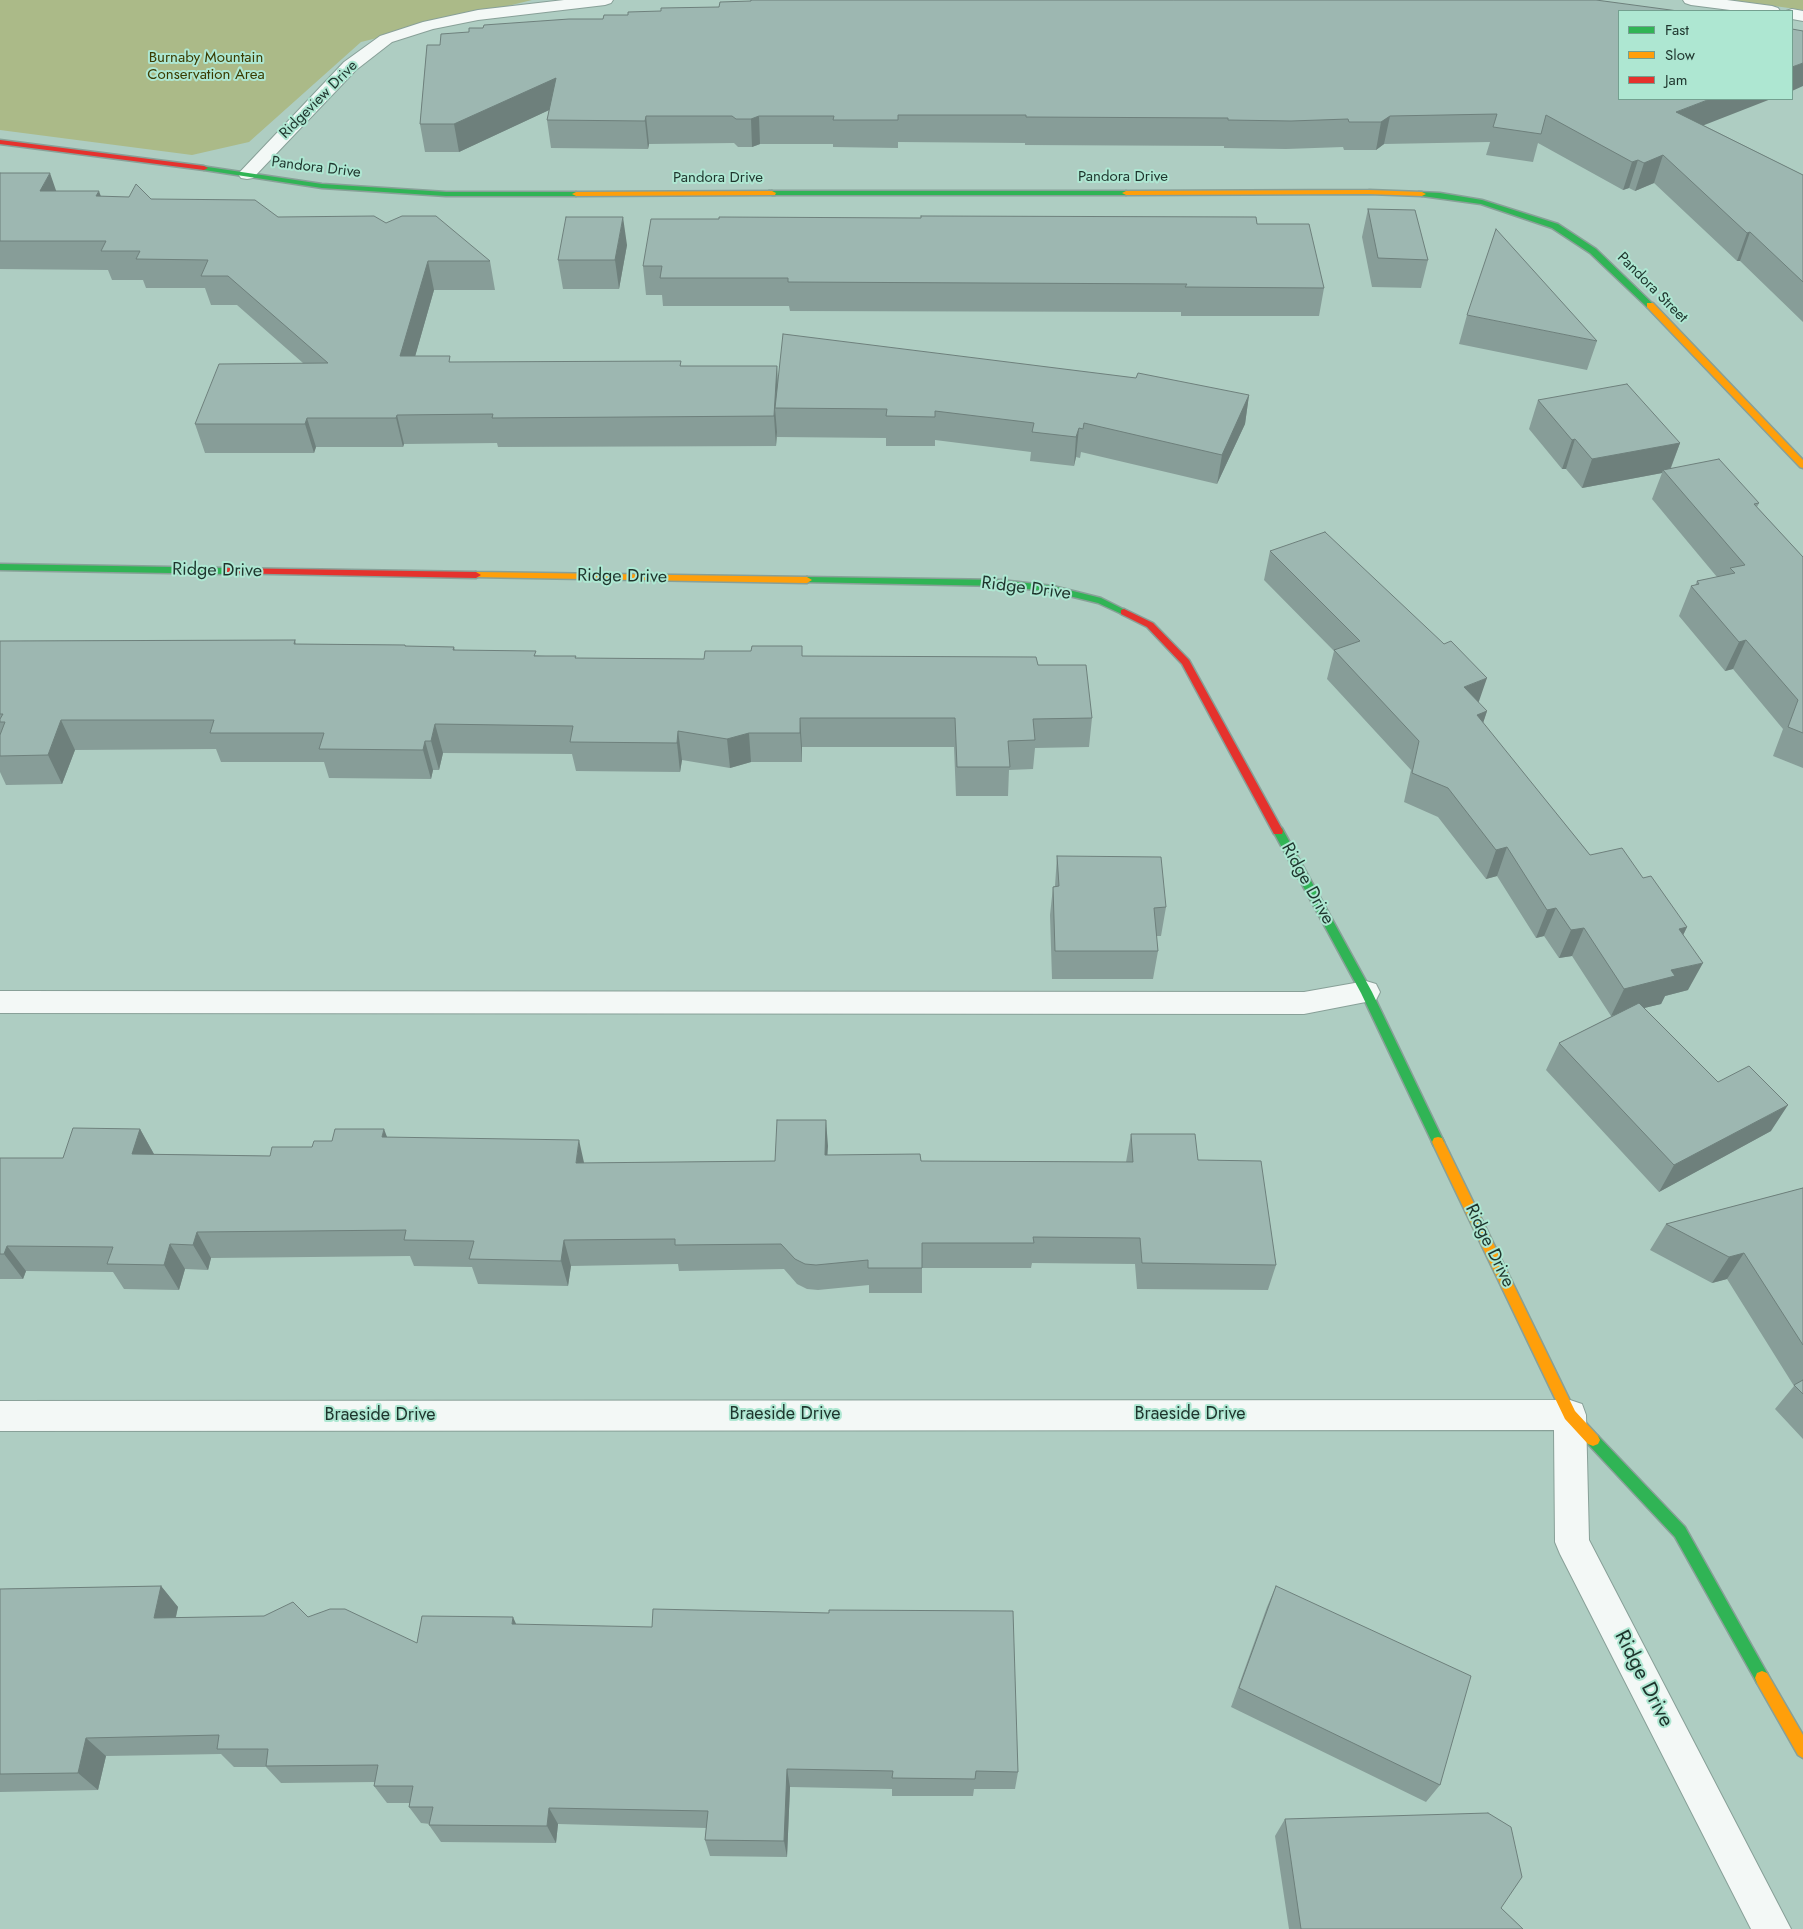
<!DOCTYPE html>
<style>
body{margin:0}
#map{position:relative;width:1803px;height:1929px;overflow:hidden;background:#aecdc2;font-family:Jost,sans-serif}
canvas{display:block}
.legend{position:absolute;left:1618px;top:10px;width:175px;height:90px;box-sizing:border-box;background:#aee7d2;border:1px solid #74a090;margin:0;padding:6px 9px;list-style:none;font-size:15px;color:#1e352d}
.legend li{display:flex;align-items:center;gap:10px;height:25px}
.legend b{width:25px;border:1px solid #74a090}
</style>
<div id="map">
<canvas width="1803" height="1929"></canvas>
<ul class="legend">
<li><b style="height:6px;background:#30b455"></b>Fast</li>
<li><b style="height:6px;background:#ff9f0a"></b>Slow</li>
<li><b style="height:6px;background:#e5322d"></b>Jam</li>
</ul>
</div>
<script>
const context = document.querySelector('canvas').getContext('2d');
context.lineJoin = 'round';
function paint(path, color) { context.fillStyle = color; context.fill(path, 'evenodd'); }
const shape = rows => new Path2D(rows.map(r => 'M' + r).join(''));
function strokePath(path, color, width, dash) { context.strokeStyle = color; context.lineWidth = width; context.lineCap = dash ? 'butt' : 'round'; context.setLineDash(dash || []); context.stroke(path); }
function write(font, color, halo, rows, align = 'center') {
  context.font = font + ' Jost,sans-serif'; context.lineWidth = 4; context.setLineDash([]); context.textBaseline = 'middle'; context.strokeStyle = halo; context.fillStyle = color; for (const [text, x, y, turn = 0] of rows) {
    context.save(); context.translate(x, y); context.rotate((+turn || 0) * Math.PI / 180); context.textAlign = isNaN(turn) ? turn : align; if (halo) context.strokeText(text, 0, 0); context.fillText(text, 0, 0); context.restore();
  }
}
paint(shape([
 [0,0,532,0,361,42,249,142,192,155,0,130],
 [1732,0,1803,0,1803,10]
]), '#abba88');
const lane = shape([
 [1366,981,1376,984,1380,992,1376,1000,1304,1014,0,1013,0,991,1304,992,1366,981]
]);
const street = shape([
 [564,0,613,0,611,3,605,5,478,20,433,29,392,42,356,70,253,178,247,179,241,178,238,174,344,62,380,36,423,22,478,10,564,0],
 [1683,0,1727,0,1772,6,1778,8,1780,11,1738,11,1691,5,1685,3,1683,0],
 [1792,9,1803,11,1803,21,1792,19,1792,11,1786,11,1792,9],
 [1570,1400,1582,1404,1586,1415,1589,1540,1791,1929,1751,1929,1560,1554,1555,1542,1554,1430,0,1431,0,1401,1570,1400]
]);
const fast = shape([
 [201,166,322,184,446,192,576,192,580,194,576,196,446,196,322,188,204,170,200,168,201,166],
 [769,191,1126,191,1130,193,1126,195,772,195,768,193,769,191],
 [1419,192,1440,193,1482,200,1558,224,1596,249,1654,305,1647,307,1590,253,1552,228,1481,204,1422,196,1418,194,1419,192],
 [0,564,227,568,232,571,227,574,0,570,0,564],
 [807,577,1001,580,1053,586,1101,598,1129,612,1124,615,1098,603,1053,592,1001,586,804,582,802,580,807,577],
 [1278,827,1282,828,1372,992,1444,1142,1442,1146,1438,1147,1434,1146,1361,993,1273,831,1278,827],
 [1593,1434,1598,1436,1685,1527,1767,1673,1769,1678,1767,1683,1762,1685,1757,1683,1675,1537,1588,1444,1586,1440,1588,1436,1593,1434]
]);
const slow = shape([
 [1369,190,1422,192,1426,194,1422,196,1369,194,1126,195,1122,193,1126,191,1369,190],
 [772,191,776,193,775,195,576,196,572,194,576,192,772,191],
 [1647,303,1653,303,1803,460,1803,468,1800,467,1647,307,1647,303],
 [476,572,807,577,812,580,807,583,473,577,473,573,476,572],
 [1438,1137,1442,1138,1575,1411,1598,1436,1600,1440,1598,1444,1593,1446,1588,1444,1565,1419,1432,1142,1434,1138,1438,1137],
 [1762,1671,1767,1673,1803,1735,1803,1758,1798,1755,1757,1683,1755,1678,1757,1673,1762,1671]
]);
const jam = shape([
 [0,140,204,166,208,168,204,170,0,144,0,140],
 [227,568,476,572,481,575,476,578,224,573,222,571,227,568],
 [1124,609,1153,623,1189,660,1283,831,1282,834,1274,834,1182,664,1147,627,1121,614,1121,610,1124,609]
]);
strokePath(lane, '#88a098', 2);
strokePath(street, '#88a098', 2);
strokePath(fast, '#88a098', 3);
strokePath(slow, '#88a098', 3);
strokePath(jam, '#88a098', 3);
paint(lane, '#f3f8f6');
paint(street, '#f3f8f6');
paint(fast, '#30b455');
paint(slow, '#ff9f0a');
paint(jam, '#e5322d');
paint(shape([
 [427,45,1703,125,1803,175,1803,322,1740,261,1737,261,1654,183,1635,191,1629,188,1623,190,1538,143,1533,162,1486,155,1490,142,1384,144,1376,150,1344,150,1343,147,1286,149,1224,148,1224,146,1025,145,1025,143,898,142,898,148,833,147,833,144,760,144,752,147,738,147,734,143,649,144,648,149,551,148,547,120,549,110,459,152,425,152,420,124],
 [0,173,56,191,101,196,151,199,278,217,386,223,490,261,495,290,434,290,415,356,451,362,681,366,777,366,778,384,1249,395,1245,424,1217,484,1081,452,1080,458,1076,457,1074,466,1030,461,1031,452,935,440,935,446,886,446,886,438,777,437,777,432,776,446,498,447,497,443,404,444,403,447,316,447,314,453,205,453,195,424,303,363,237,305,211,305,205,288,146,288,143,280,112,280,108,270,0,269],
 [1368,209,1428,260,1421,288,1372,287,1362,237],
 [719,219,1257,224,1324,288,1319,316,1181,316,1181,312,790,311,789,306,663,306,662,295,646,295,643,266],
 [627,245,619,289,563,289,558,260],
 [1467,315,1597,341,1587,370,1459,344],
 [1538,400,1680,443,1671,468,1759,503,1757,507,1803,557,1803,768,1773,756,1783,729,1733,669,1725,671,1679,616,1691,586,1695,586,1697,581,1717,577,1652,499,1662,473,1582,488,1566,469,1562,469,1529,429],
 [1270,551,1479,703,1487,711,1483,723,1590,855,1643,878,1687,927,1683,935,1688,990,1665,996,1661,1004,1644,1008,1718,1082,1771,1131,1659,1192,1546,1070,1559,1043,1614,1015,1611,1016,1572,956,1559,958,1544,936,1536,938,1497,876,1486,879,1438,817,1404,802,1411,770,1327,679,1334,651,1264,580],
 [295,640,296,644,405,645,406,646,454,647,455,650,576,658,704,659,803,656,1038,665,1092,718,1089,747,1035,748,1033,769,1009,770,1008,796,956,796,954,747,802,747,802,762,751,762,730,768,682,760,680,772,576,771,572,754,443,753,439,770,433,770,431,779,329,778,324,762,221,762,216,749,75,750,62,784,6,785,0,772,0,641],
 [1057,856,1166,907,1161,936,1156,936,1158,951,1153,979,1052,979,1050,915,1053,887,1055,886],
 [826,1120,827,1155,921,1161,1126,1162,1131,1134,1198,1160,1276,1265,1268,1290,1137,1289,1135,1264,1032,1263,1031,1268,922,1268,922,1293,869,1293,869,1285,818,1290,807,1289,797,1284,784,1269,679,1271,678,1264,571,1266,568,1286,478,1284,472,1267,414,1266,410,1256,211,1258,208,1270,185,1269,179,1290,124,1289,113,1272,26,1271,23,1279,0,1279,0,1158,63,1158,140,1129,154,1154,270,1156,312,1147,332,1141,387,1137,584,1163,775,1161],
 [1803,1188,1803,1439,1775,1409,1794,1386,1727,1279,1712,1283,1650,1250,1666,1224],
 [161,1586,178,1607,176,1617,308,1617,417,1643,516,1624,1018,1772,1015,1789,974,1789,973,1796,892,1796,892,1789,790,1787,787,1857,710,1856,705,1840,706,1828,558,1824,556,1843,441,1842,429,1825,430,1824,421,1823,409,1807,410,1803,387,1803,374,1786,375,1782,281,1783,266,1767,234,1767,221,1754,106,1756,98,1790,0,1792,0,1589],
 [1276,1586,1440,1785,1426,1802,1231,1707,1267,1607],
 [1285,1819,1501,1908,1523,1929,1289,1929,1275,1836]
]), '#879d98');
paint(shape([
 [1803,63,1803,86,1792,91,1792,67],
 [556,78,560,105,459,152,454,124],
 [1710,99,1771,99,1666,140,1676,112],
 [646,116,649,144,648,149,645,121],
 [759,116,760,144,752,147,751,119],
 [1390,116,1384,144,1376,150,1381,122],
 [1663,155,1654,183,1635,191,1644,163],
 [1638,160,1629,188,1623,190,1632,162],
 [50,173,60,202,40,191],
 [99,191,109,219,96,196],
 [623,217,627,245,619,289,615,260],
 [1750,232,1740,261,1737,261,1747,233],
 [428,261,434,290,407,385,400,356],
 [777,366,778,395,775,408,777,432,776,446,774,416],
 [1249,395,1245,424,1217,484,1222,455],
 [397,415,404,444,403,447,396,418],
 [307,418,316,447,314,453,305,424],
 [1079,428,1076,457,1074,466,1076,437],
 [1575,439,1566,469,1562,469,1572,440],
 [1680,443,1669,472,1663,470,1662,473,1582,488,1592,459],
 [1746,640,1733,669,1725,671,1739,642],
 [1487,678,1477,707,1464,687],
 [1487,711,1477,741,1477,715],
 [800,718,802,747,802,762,800,733],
 [61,720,75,750,62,784,48,755],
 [435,724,443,753,439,770,431,741],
 [678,731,682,760,680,772,677,743],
 [749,733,751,762,730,768,727,739],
 [425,741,433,770,431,779,423,750],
 [1507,847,1497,876,1486,879,1496,850],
 [1556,908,1544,936,1536,938,1547,910],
 [1687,927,1673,956,1679,929],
 [1584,928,1572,956,1559,958,1571,930],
 [1703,963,1688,990,1665,996,1661,1004,1611,1016,1624,989,1671,970],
 [1788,1105,1771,1131,1659,1192,1674,1165],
 [826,1120,828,1146,826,1181,825,1155],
 [140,1129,155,1156,132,1154],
 [384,1129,394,1155,382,1137],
 [579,1140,585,1167,576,1163],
 [197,1232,211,1258,208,1270,193,1245],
 [564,1240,571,1266,568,1286,561,1261],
 [170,1244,185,1269,179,1290,164,1265],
 [7,1246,26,1271,23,1279,4,1254],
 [1744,1253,1727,1279,1712,1283,1729,1257],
 [161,1586,178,1607,171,1638,154,1618],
 [513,1617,522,1637,512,1624],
 [86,1738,106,1756,98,1790,78,1773],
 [787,1769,790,1787,787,1857,784,1841],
 [549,1808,558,1824,556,1843,547,1826]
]), '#6e807c');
const building = shape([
 [751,0,1596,0,1678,11,1619,11,1619,99,1710,99,1676,112,1803,175,1803,282,1750,232,1747,233,1663,155,1644,163,1638,160,1632,162,1546,115,1541,134,1493,127,1497,114,1390,116,1381,122,1349,122,1348,119,1291,121,1228,120,1228,118,1026,117,1026,115,898,115,898,120,833,120,834,116,759,116,751,119,736,119,732,116,646,116,645,121,547,120,556,78,454,124,420,124,427,45,440,45,441,34,469,32,469,28,483,28,484,25,569,19,603,19,604,15,628,15,628,12,661,11,661,8,719,7,720,2,751,1,751,0],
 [1792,29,1803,31,1803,63,1792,67,1792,29],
 [0,173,50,173,40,191,99,191,96,196,129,197,136,184,151,199,255,200,278,217,374,216,386,223,402,216,436,216,490,261,428,261,400,356,450,356,449,362,681,361,680,366,777,366,774,416,492,418,493,414,397,415,396,418,307,418,305,424,195,424,219,364,328,363,228,276,201,276,208,260,136,259,140,251,101,251,106,241,0,241,0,173],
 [1368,209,1415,210,1428,260,1378,258,1368,209],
 [921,216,1256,217,1257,224,1309,224,1324,288,1185,287,1187,284,788,282,788,278,660,278,662,266,643,266,651,219,719,219,719,217,921,218,921,216],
 [566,217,623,217,615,260,558,260,566,217],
 [1496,229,1597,341,1467,315,1496,229],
 [783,334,1136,378,1138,373,1249,395,1222,455,1084,423,1083,429,1079,428,1076,437,1032,432,1034,423,935,411,935,417,886,416,887,409,775,408,783,334],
 [1627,384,1680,443,1592,459,1575,439,1572,440,1538,400,1627,384],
 [1719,459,1759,503,1754,504,1803,557,1803,733,1788,727,1798,700,1746,640,1739,642,1691,586,1699,584,1697,581,1735,573,1730,568,1745,565,1663,470,1719,459],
 [1325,532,1444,644,1451,641,1487,678,1464,687,1487,711,1477,715,1590,855,1622,848,1643,878,1651,876,1687,927,1679,929,1703,963,1671,970,1675,976,1624,989,1584,928,1571,930,1556,908,1547,910,1507,847,1496,850,1448,788,1412,773,1419,741,1334,650,1360,641,1270,551,1325,532],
 [295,640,294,644,405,645,405,646,454,647,453,650,536,651,534,656,576,656,575,658,704,659,705,651,751,651,752,646,802,646,802,656,1036,657,1038,665,1086,665,1092,718,1033,719,1035,740,1008,741,1010,767,957,767,955,718,800,718,800,733,749,733,727,739,678,731,677,743,570,742,573,726,435,724,431,741,425,741,423,750,319,749,324,733,210,733,214,720,61,720,48,755,0,756,0,735,5,722,0,722,0,719,3,714,0,714,0,641,295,640],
 [1057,856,1161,857,1166,907,1154,908,1158,951,1055,951,1053,887,1059,886,1057,856],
 [1639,1003,1718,1082,1749,1066,1788,1105,1674,1165,1559,1043,1639,1003],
 [777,1120,826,1120,825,1155,920,1154,921,1161,1133,1162,1131,1134,1195,1134,1198,1160,1261,1161,1276,1265,1142,1263,1140,1238,1033,1237,1034,1243,922,1243,922,1268,868,1268,868,1260,816,1265,805,1264,795,1259,781,1244,675,1245,675,1239,564,1240,561,1261,469,1259,474,1241,404,1240,406,1230,197,1232,193,1245,170,1244,164,1265,107,1264,113,1247,7,1246,4,1254,0,1254,0,1158,63,1158,73,1128,140,1129,132,1154,270,1156,272,1147,312,1147,314,1141,332,1141,335,1129,384,1129,382,1137,579,1140,576,1163,775,1161,777,1120],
 [1803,1188,1803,1345,1744,1253,1729,1257,1666,1224,1803,1188],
 [1803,1380,1803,1394,1794,1385,1803,1380],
 [161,1586,154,1618,264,1616,293,1602,308,1617,330,1609,345,1609,417,1643,422,1616,513,1617,512,1624,652,1627,653,1609,829,1613,829,1610,1013,1611,1018,1772,976,1771,975,1779,892,1778,893,1771,787,1769,784,1841,705,1840,708,1811,549,1808,547,1826,429,1825,433,1807,409,1807,413,1786,374,1786,378,1765,266,1766,268,1749,217,1749,219,1735,86,1738,78,1773,0,1774,0,1589,161,1586],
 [1276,1586,1471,1676,1440,1785,1239,1688,1276,1586],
 [1488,1813,1511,1827,1522,1877,1501,1908,1523,1929,1301,1929,1285,1819,1488,1813]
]);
paint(building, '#9db7b1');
strokePath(building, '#6e807c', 1);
write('15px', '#3b3b01', '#aee7d2', [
 ["Burnaby Mountain",206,58],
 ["Conservation Area",206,75]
]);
write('15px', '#1e352d', '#aee7d2', [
 ["Ridgeview Drive",319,100,-45],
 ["Pandora Drive",316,168,7],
 ["Pandora Drive",1123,177],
 ["Pandora Drive",718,178],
 ["Pandora Street",1652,288,45]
]);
write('18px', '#1e352d', '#aee7d2', [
 ["Ridge Drive",217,571,1],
 ["Ridge Drive",622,577,1],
 ["Ridge Drive",1026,589,7],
 ["Ridge Drive",1307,884,61],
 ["Ridge Drive",1489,1246,64],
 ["Braeside Drive",785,1415],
 ["Braeside Drive",1190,1415],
 ["Braeside Drive",380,1416]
]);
write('21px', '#1e352d', '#aee7d2', [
 ["Ridge Drive",1643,1679,63]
]);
</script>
